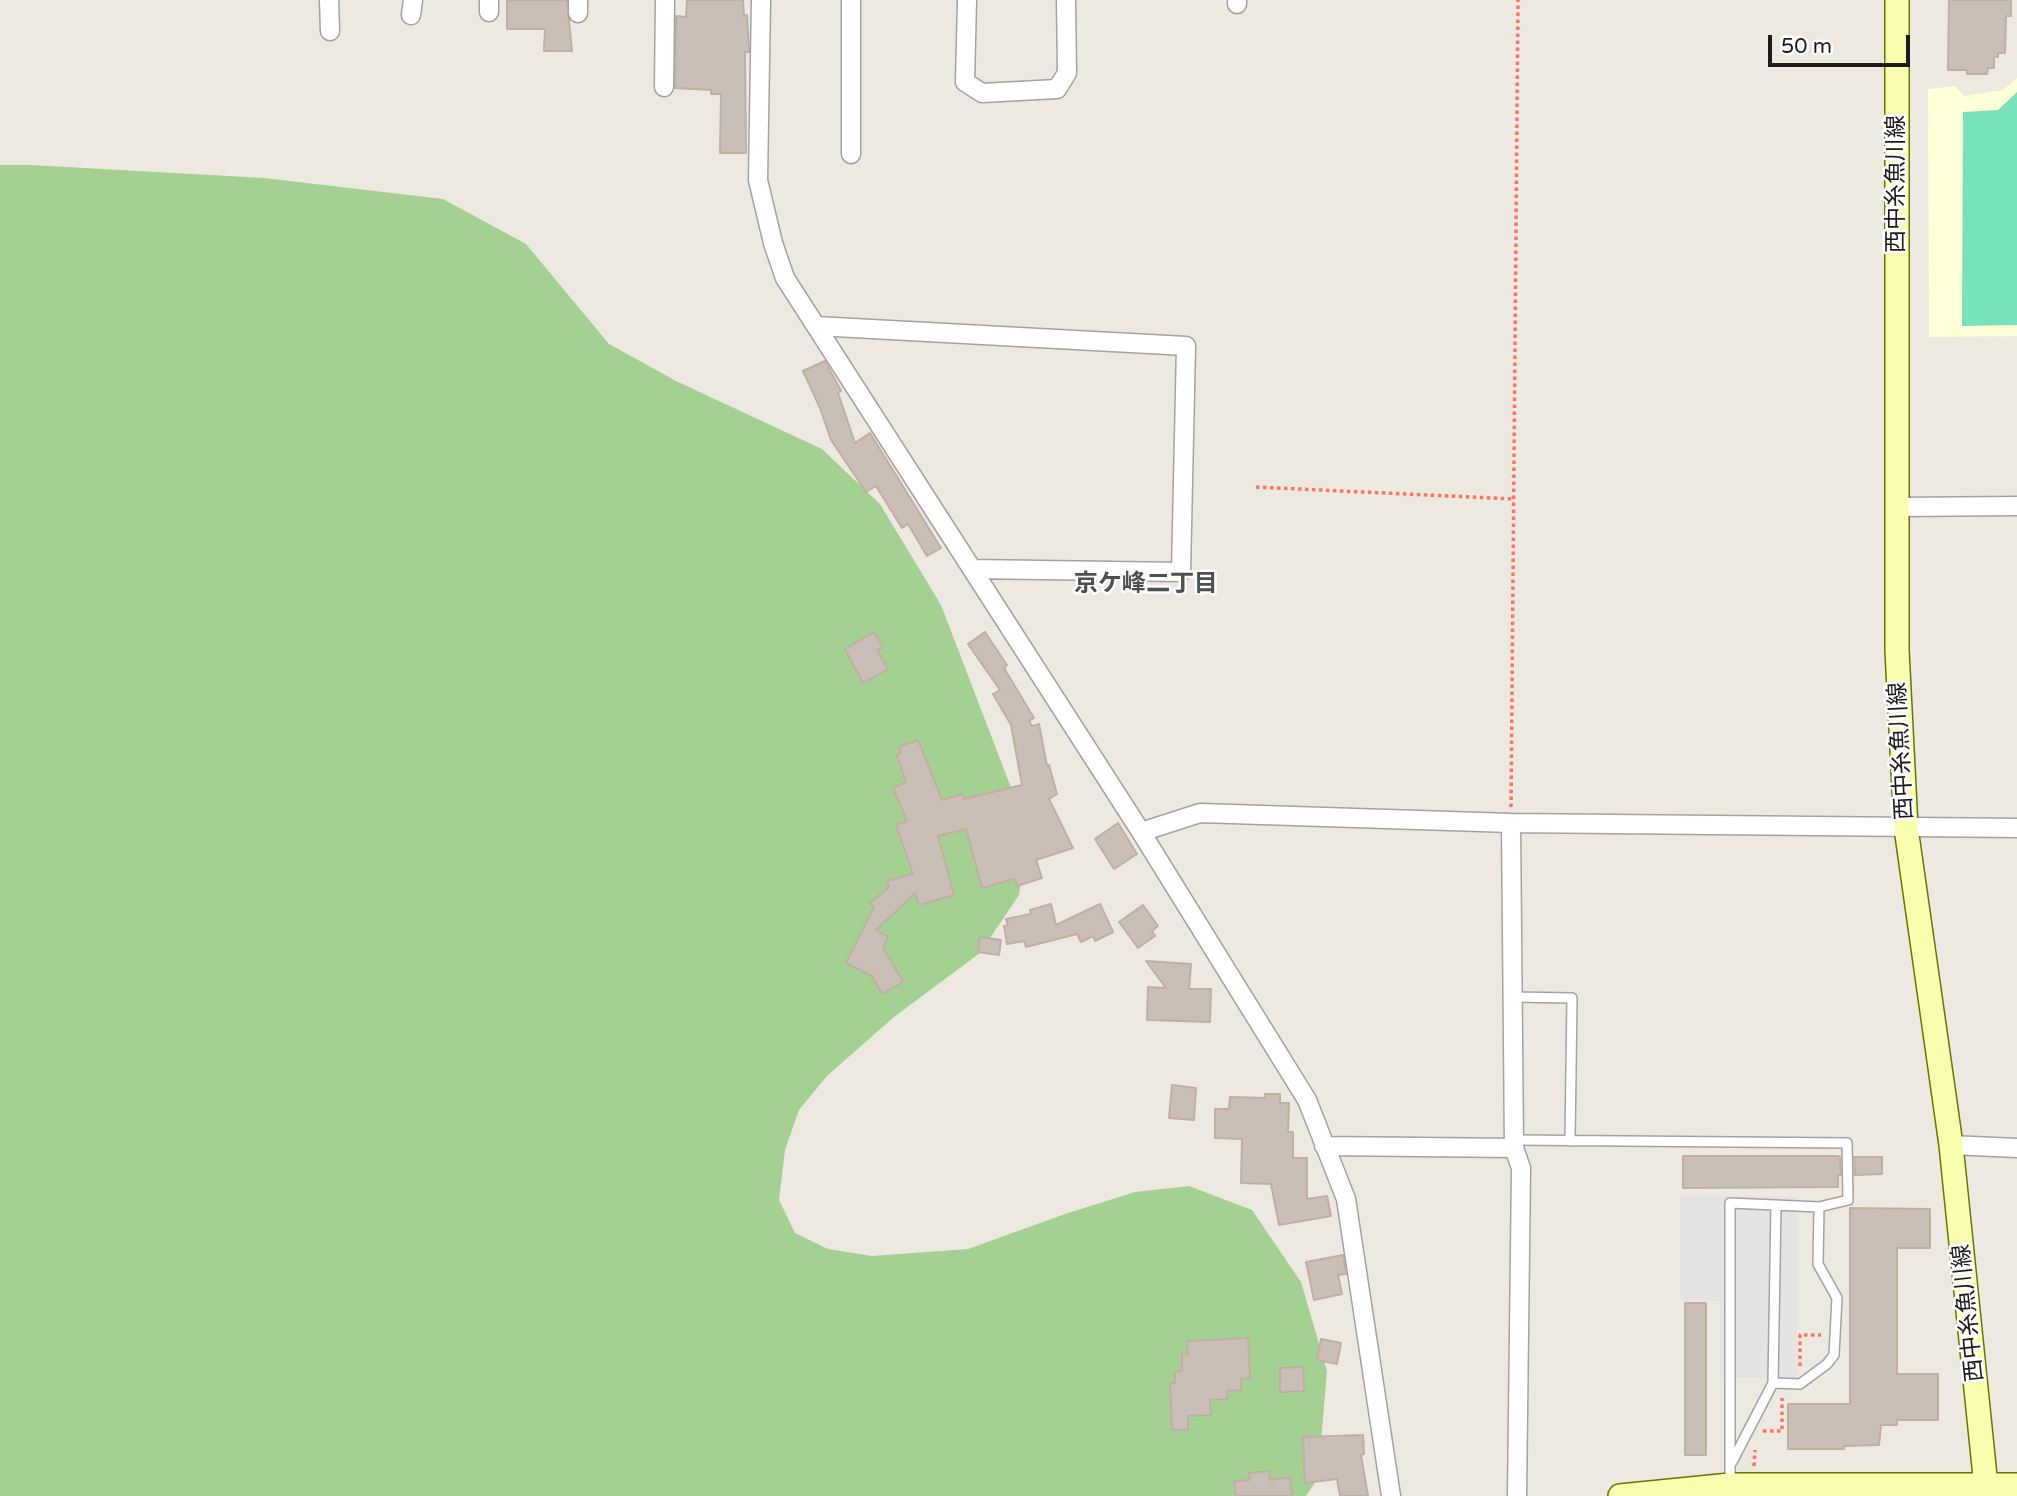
<!DOCTYPE html>
<meta charset="utf-8">
<style>
body{margin:0}
#map{position:relative;width:2017px;height:1496px;overflow:hidden;background:#eee9e0;font-family:"Varela Round",sans-serif}
canvas{display:block}
.scale{position:absolute;left:1768px;top:35px;width:142px;height:32px;box-sizing:border-box;border:4px solid #1c1c1c;border-top:0;padding-left:9px;font-size:21px;line-height:24px;white-space:nowrap;color:#1c1c1c;-webkit-text-stroke:5px #fff;paint-order:stroke}
</style>
<div id="map">
<canvas width="2017" height="1496"></canvas>
<div class="scale">50 m</div>
</div>
<script>
const context = document.querySelector('canvas').getContext('2d');
context.lineJoin = 'round';
function paint(path, color) { context.fillStyle = color; context.fill(path, 'evenodd'); }
const shape = rows => new Path2D(rows.map(r => 'M' + r).join(''));
function strokePath(path, color, width, dash) { context.strokeStyle = color; context.lineWidth = width; context.lineCap = dash ? 'butt' : 'round'; context.setLineDash(dash || []); context.stroke(path); }
function write(font, color, halo, rows, align = 'center') {
  context.font = font + ' "Varela Round","Noto Sans JP",sans-serif'; context.lineWidth = 5; context.setLineDash([]); context.textBaseline = 'middle'; context.strokeStyle = halo; context.fillStyle = color; for (const [text, x, y, turn = 0] of rows) {
    context.save(); context.translate(x, y); context.rotate((+turn || 0) * Math.PI / 180); context.textAlign = isNaN(turn) ? turn : align; if (halo) context.strokeText(text, 0, 0); context.fillText(text, 0, 0); context.restore();
  }
}
paint(shape([
 [2017,78,2017,336,1929,337,1928,89,1955,86,1964,96,2003,90]
]), '#ffffd8');
paint(shape([
 [0,165,30,165,264,178,443,199,526,244,609,344,676,381,822,449,880,504,941,605,1010,785,1027,841,1019,895,980,953,894,1017,827,1076,799,1110,785,1150,779,1200,795,1233,828,1249,872,1256,968,1249,1065,1214,1135,1192,1189,1186,1252,1210,1301,1282,1327,1371,1318,1478,1306,1496,0,1496]
]), '#a4d092');
paint(shape([
 [2017,92,2017,325,1962,326,1963,112,1998,110]
]), '#78e3ba');
paint(shape([
 [1680,1196,1798,1197,1797,1378,1720,1378,1720,1301,1680,1301]
]), '#e4e4e4');
const building = shape([
 [507,0,567,0,572,51,544,51,545,29,507,29,507,0],
 [687,0,743,0,744,16,747,15,749,48,749,52,745,52,746,153,720,153,721,94,711,94,711,90,675,88,676,16,686,17,687,0],
 [1949,0,2011,0,2011,16,2006,16,2005,53,1998,53,1998,57,1994,57,1994,68,1988,68,1987,74,1967,74,1967,70,1948,70,1949,0],
 [825,361,841,391,838,393,855,443,870,433,941,548,927,556,908,524,902,528,876,486,866,492,831,440,820,408,803,371,825,361],
 [874,632,883,647,877,650,888,669,863,683,845,649,874,632],
 [985,632,1007,665,1004,668,1034,718,1029,721,1032,726,1039,724,1047,766,1049,765,1057,794,1049,799,1073,848,1036,860,1042,878,1017,886,1014,879,982,888,966,829,938,836,954,895,919,905,915,893,876,930,888,937,883,947,903,982,882,994,872,976,846,963,874,907,870,903,889,887,887,881,913,874,896,825,907,821,893,788,906,782,897,755,901,753,899,747,918,740,942,800,962,794,964,799,1022,785,1011,725,993,694,1000,690,968,644,985,632],
 [1118,823,1137,854,1114,869,1095,839,1118,823],
 [1051,904,1056,925,1100,904,1113,932,1095,941,1093,936,1081,942,1077,934,1026,947,1024,941,1007,944,1004,926,1008,925,1006,919,1031,914,1030,910,1051,904],
 [1143,905,1158,926,1152,931,1155,936,1138,948,1119,922,1143,905],
 [980,937,1001,940,999,955,978,952,980,937],
 [1146,961,1191,964,1189,989,1211,989,1210,1022,1147,1020,1148,987,1166,988,1146,961],
 [1172,1085,1196,1088,1194,1120,1169,1118,1172,1085],
 [1265,1094,1280,1094,1280,1103,1289,1103,1288,1132,1293,1132,1293,1158,1307,1158,1307,1199,1327,1196,1331,1216,1279,1225,1271,1184,1241,1183,1242,1139,1215,1138,1215,1109,1229,1109,1230,1097,1265,1098,1265,1094],
 [1683,1156,1838,1156,1840,1157,1841,1175,1838,1175,1838,1187,1683,1188,1683,1156],
 [1854,1157,1882,1157,1882,1174,1855,1175,1854,1157],
 [1850,1208,1930,1209,1930,1248,1897,1248,1897,1374,1938,1374,1938,1420,1897,1420,1897,1425,1881,1425,1879,1445,1844,1446,1844,1449,1788,1449,1788,1404,1850,1404,1850,1208],
 [1343,1255,1346,1274,1338,1275,1342,1294,1314,1300,1306,1262,1343,1255],
 [1685,1303,1706,1303,1706,1455,1685,1455,1685,1303],
 [1248,1338,1250,1378,1241,1379,1241,1390,1227,1391,1227,1399,1210,1400,1211,1415,1188,1416,1188,1430,1172,1430,1170,1383,1175,1383,1175,1372,1182,1371,1182,1354,1188,1354,1187,1341,1248,1338],
 [1321,1339,1341,1343,1337,1364,1317,1360,1321,1339],
 [1303,1367,1304,1391,1280,1392,1280,1368,1303,1367],
 [1363,1435,1364,1454,1361,1455,1368,1496,1340,1496,1337,1479,1305,1483,1303,1437,1363,1435],
 [1269,1471,1270,1480,1290,1477,1292,1496,1236,1496,1234,1481,1250,1480,1249,1473,1269,1471]
]);
paint(building, '#cabfb6');
strokePath(building, '#c0afa2', 2);
const lane = shape([
 [1512,997,1572,998,1570,1141],
 [1514,1140,1847,1143,1848,1200,1819,1207,1730,1203,1730,1484],
 [1773,1383,1800,1384,1827,1364,1834,1355,1837,1298,1818,1264,1819,1207],
 [1732,1462,1773,1383,1776,1205]
]);
const street = shape([
 [329,0,330,31],
 [578,0,578,13],
 [761,0,758,180,773,243,785,278,1141,832,1307,1100,1346,1199,1391,1496],
 [967,0,965,82,982,93,1057,89,1067,73,1066,0],
 [1237,4,1237,0],
 [489,12,489,0],
 [411,15,413,0],
 [664,87,665,0],
 [851,154,851,0],
 [816,326,1186,346,1181,572,972,569],
 [1897,507,2017,506],
 [1511,823,1514,1148,1521,1168,1517,1496],
 [1141,832,1200,813,1511,823,2017,828],
 [1951,1145,2017,1148],
 [1324,1146,1514,1148]
]);
const secondary = shape([
 [1897,0,1897,650,1906,828,1951,1145,1987,1496],
 [1620,1496,1730,1485,2017,1485]
]);
strokePath(lane, '#a3a3a3', 12);
strokePath(street, '#a3a3a3', 21);
strokePath(secondary, '#687500', 26);
strokePath(shape([
 [1256,487,1514,499],
 [1511,807,1518,0],
 [1800,1366,1800,1335,1821,1335],
 [1763,1431,1782,1431,1782,1398],
 [1754,1466,1755,1450]
]), '#ff7160', 3.5, [3.5, 3.5]);
strokePath(lane, '#fff', 9);
strokePath(street, '#fff', 18);
strokePath(secondary, '#f9feaf', 23);
write('23px', '#1c1c1c', '#fff', [
 ["西中糸魚川線",1897,184,-90],
 ["西中糸魚川線",1902,751,-93],
 ["西中糸魚川線",1969,1313,-96]
]);
write('bold 24px', '#4f4f4f', '#fff', [
 ["京ケ峰二丁目",1146,585]
]);
</script>
